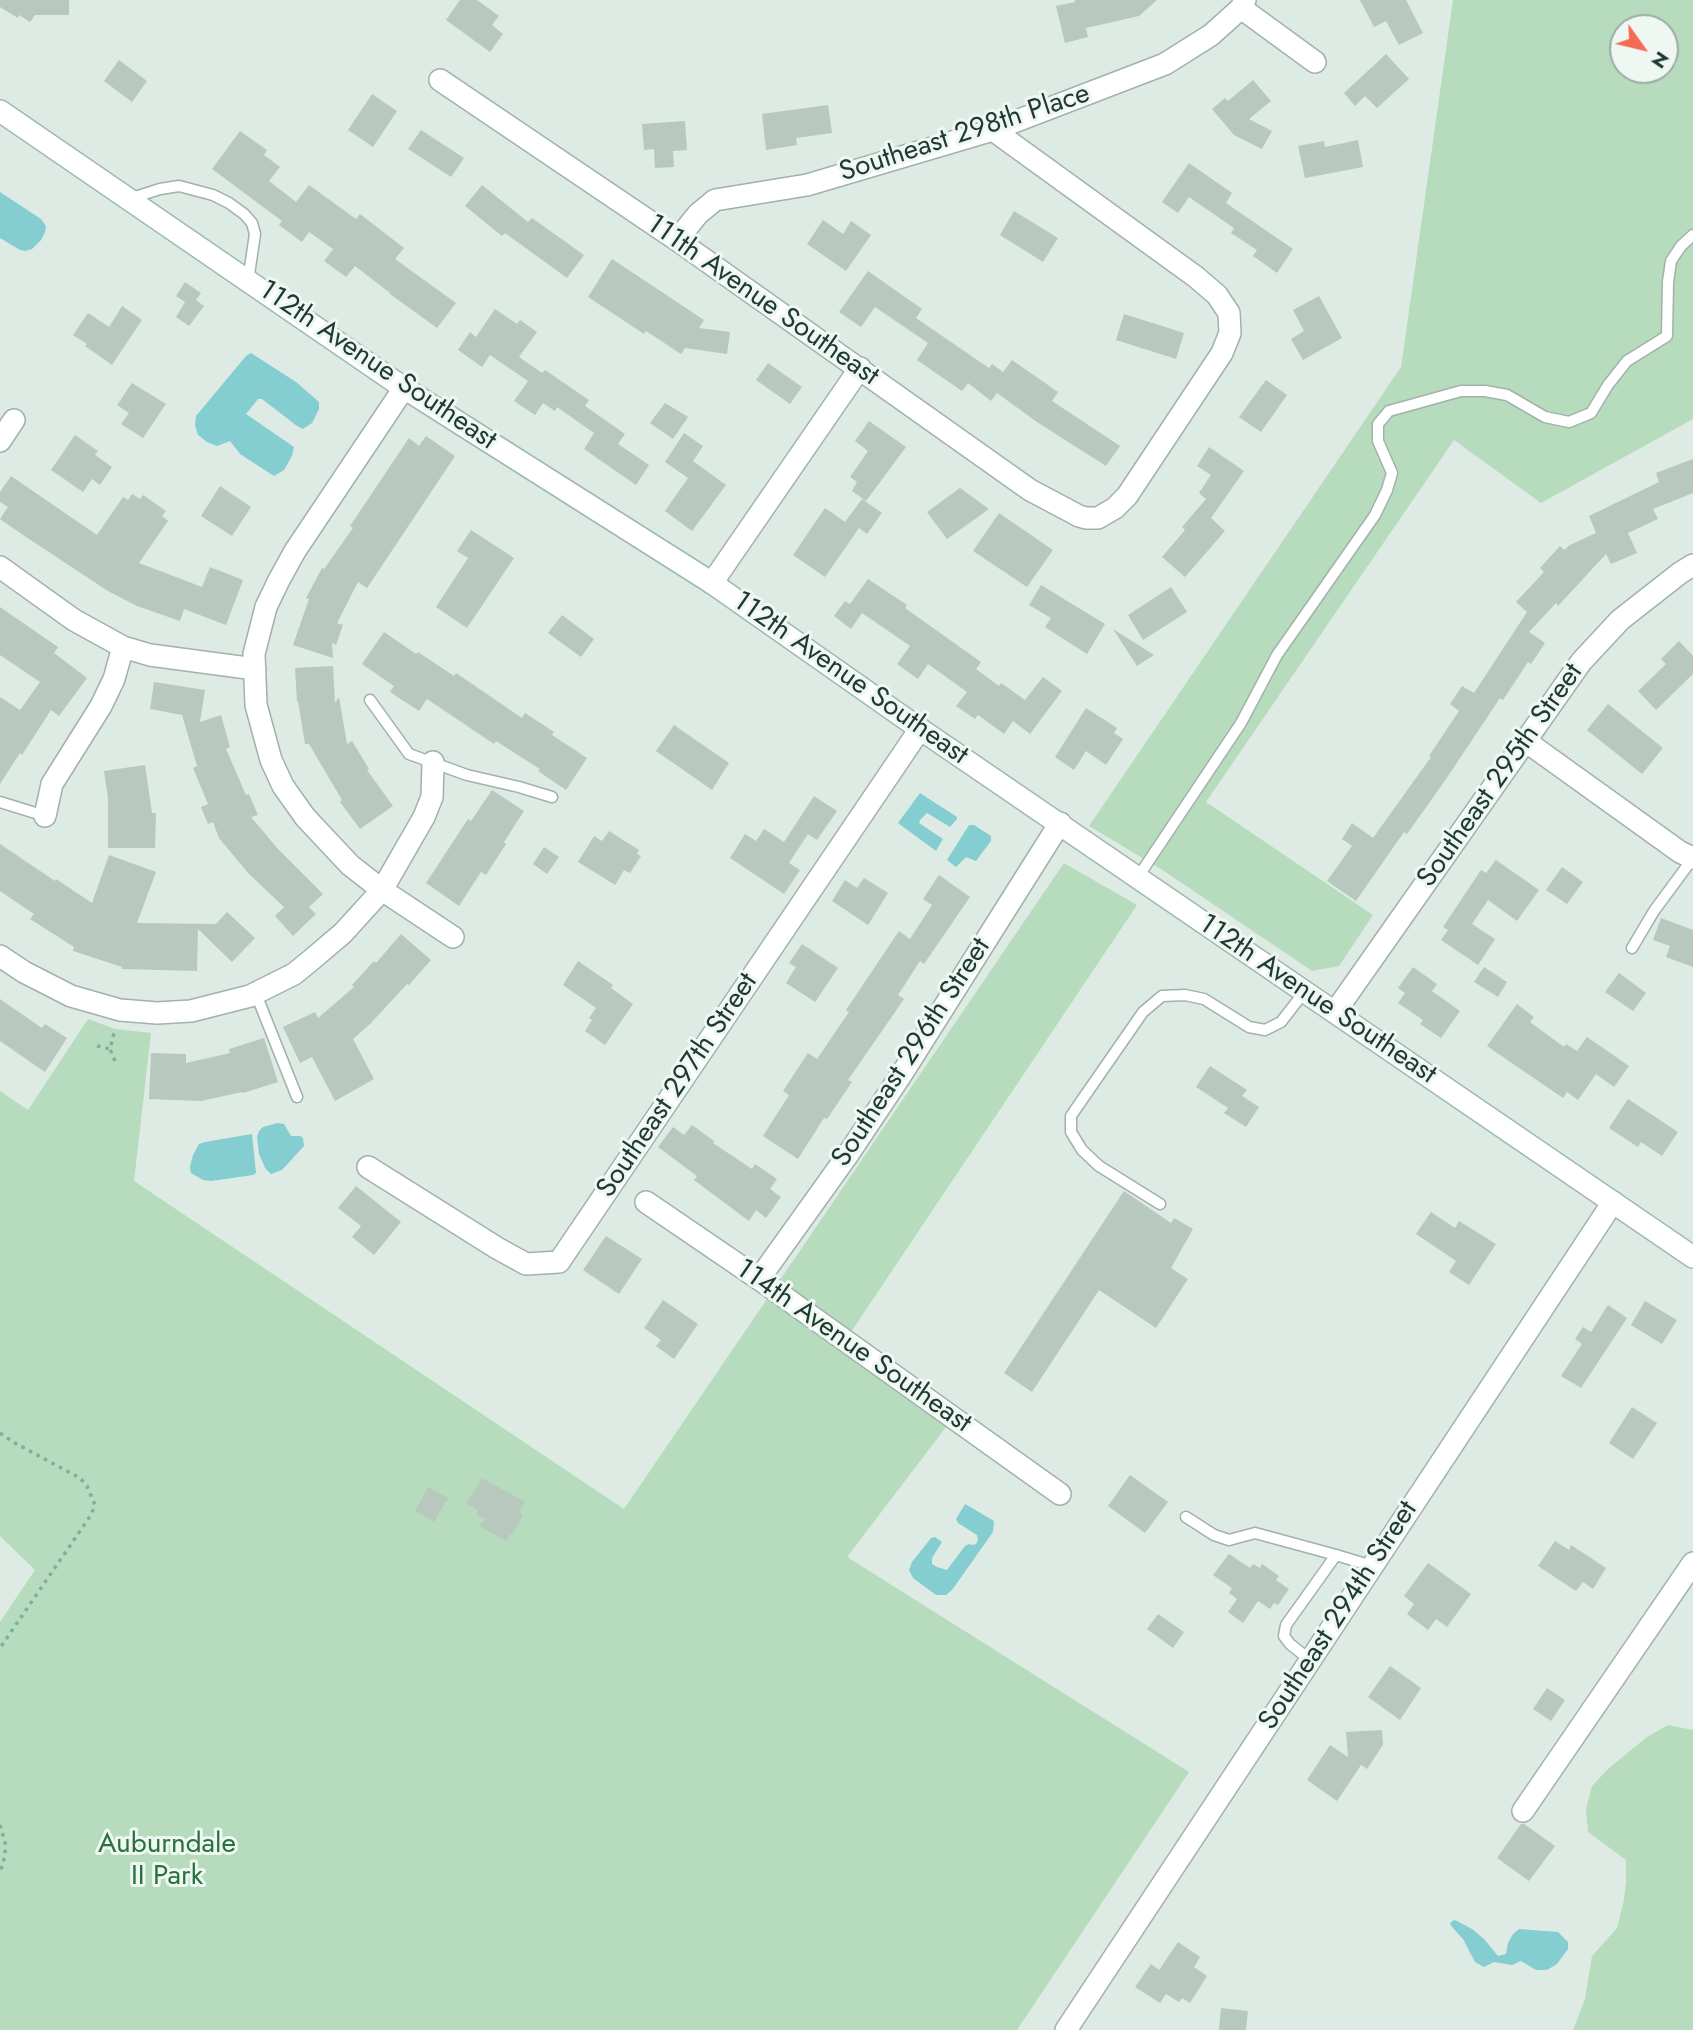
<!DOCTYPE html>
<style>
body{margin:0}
#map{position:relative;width:1693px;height:2030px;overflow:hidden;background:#deeae4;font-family:Jost,sans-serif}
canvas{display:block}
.north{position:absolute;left:1609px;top:14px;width:70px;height:70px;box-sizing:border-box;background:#eff7f2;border:2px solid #9caba4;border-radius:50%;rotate:124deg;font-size:19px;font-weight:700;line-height:28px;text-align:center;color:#1f3a30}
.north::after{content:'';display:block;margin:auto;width:24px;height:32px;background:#f56a52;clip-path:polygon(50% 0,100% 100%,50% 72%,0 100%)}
</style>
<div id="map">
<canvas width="1693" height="2030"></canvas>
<div class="north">N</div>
</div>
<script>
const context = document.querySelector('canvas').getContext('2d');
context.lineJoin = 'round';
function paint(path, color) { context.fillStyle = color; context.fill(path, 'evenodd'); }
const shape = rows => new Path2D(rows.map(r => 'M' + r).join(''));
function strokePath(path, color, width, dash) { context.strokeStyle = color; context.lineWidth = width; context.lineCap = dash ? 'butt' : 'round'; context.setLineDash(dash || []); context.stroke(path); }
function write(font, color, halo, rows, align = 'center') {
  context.font = font + ' Jost,sans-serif'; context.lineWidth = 6; context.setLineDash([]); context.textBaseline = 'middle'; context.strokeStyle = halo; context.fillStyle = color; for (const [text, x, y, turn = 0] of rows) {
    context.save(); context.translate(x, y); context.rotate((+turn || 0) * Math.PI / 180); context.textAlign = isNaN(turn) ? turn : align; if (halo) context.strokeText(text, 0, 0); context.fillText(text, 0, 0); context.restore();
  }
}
paint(shape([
 [1453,0,1693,0,1693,419,1541,503,1454,440,1206,802,1373,915,1339,966,1312,971,1161,869,1089,826,1401,367],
 [1623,28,1665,28,1665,70,1623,70],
 [1064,863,1137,905,851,1332,959,1410,847,1557,1189,1772,1017,2030,0,2030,0,1622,35,1570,0,1536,0,1091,28,1110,88,1019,115,1029,151,1033,134,1181,624,1509],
 [1668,1725,1693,1730,1693,2030,1573,2030,1585,1999,1592,1956,1617,1928,1623,1905,1626,1883,1626,1860,1588,1832,1586,1809,1592,1786,1609,1768,1647,1737]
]), '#b6dcbd');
paint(shape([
 [0,192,41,219,46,226,45,232,41,240,32,249,25,251,20,250,0,238],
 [251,353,296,382,319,402,319,409,312,423,303,429,297,426,262,399,258,399,246,414,294,447,292,456,284,470,274,476,240,454,230,441,217,446,207,442,198,435,195,425,196,416,246,356],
 [920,793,957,817,957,819,950,827,927,813,920,820,919,823,943,839,936,851,898,823],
 [969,825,974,825,991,836,991,841,976,861,966,857,956,867,947,860],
 [278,1123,284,1124,291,1136,300,1136,303,1138,304,1146,282,1170,271,1174,265,1168,259,1154,257,1137,259,1131,263,1127],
 [252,1134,256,1173,253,1175,211,1181,203,1180,191,1173,190,1167,193,1155,199,1144,205,1142],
 [965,1504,994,1521,993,1532,952,1590,946,1595,936,1595,913,1578,909,1570,912,1562,931,1538,935,1537,942,1542,932,1558,932,1564,937,1567,947,1570,965,1546,969,1544,973,1545,976,1544,978,1540,977,1535,958,1523,956,1519],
 [1455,1920,1472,1929,1484,1939,1498,1956,1506,1954,1508,1943,1513,1934,1519,1929,1558,1932,1568,1942,1568,1949,1557,1964,1547,1970,1536,1970,1521,1961,1512,1965,1494,1962,1484,1967,1475,1962,1463,1939,1453,1928,1450,1924,1452,1921]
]), '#84cdd1');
paint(shape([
 [0,0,69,0,69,15,35,15,30,22,19,15,18,18,0,7],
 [460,0,477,0,499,16,492,25,503,34,490,52,446,20],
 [1075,0,1157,0,1139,16,1086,28,1088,37,1065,43,1056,6,1075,2],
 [1360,0,1406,0,1423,33,1399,45,1386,21,1374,27],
 [1386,54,1409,79,1377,108,1365,96,1355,106,1344,93],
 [119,60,147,81,132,102,104,81],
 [1253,80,1271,101,1249,119,1272,131,1262,149,1234,135,1212,109,1225,98,1228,101],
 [372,94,397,111,373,147,348,130],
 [828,105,832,133,796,138,797,145,766,150,762,114],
 [685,121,687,150,673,151,674,167,655,168,654,149,644,150,642,124],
 [421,130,464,158,451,177,408,149],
 [240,131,267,150,264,155,280,167,269,181,296,202,309,185,356,219,360,214,404,248,395,259,456,303,437,328,390,294,390,293,355,266,346,277,324,261,333,249,309,232,302,242,279,225,282,221,212,169],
 [1358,140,1363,167,1305,178,1298,146,1324,141,1325,147],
 [1189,163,1232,193,1226,203,1293,249,1277,273,1253,256,1257,250,1231,233,1234,228,1189,197,1178,213,1162,202],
 [482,185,528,222,532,218,584,255,567,278,505,233,502,236,465,206],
 [1014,211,1058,238,1043,262,1000,235],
 [823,220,843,234,851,221,871,235,846,271,807,244],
 [612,259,704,320,699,328,730,332,727,354,685,348,681,354,646,331,644,334,588,297],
 [868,271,922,309,916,318,989,368,992,364,1003,372,1012,360,1058,392,1052,401,1120,446,1106,466,1037,422,997,393,991,401,968,383,962,391,917,360,928,343,875,307,861,327,839,312],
 [185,282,201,293,196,300,204,306,189,326,176,317,185,302,176,296],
 [1319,296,1342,338,1303,360,1291,339,1304,331,1293,310],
 [122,306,142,320,112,365,85,346,87,344,73,335,88,313,109,327],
 [495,309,517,324,520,320,537,332,519,357,542,373,545,370,589,400,585,406,625,434,618,444,649,465,636,485,584,449,594,433,557,407,555,411,543,403,535,415,514,401,528,381,490,355,482,367,458,350,470,332,476,337],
 [1124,314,1184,333,1176,359,1116,340],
 [768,363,802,387,790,404,756,380],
 [1266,380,1287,395,1261,432,1239,417],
 [132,383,166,404,143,438,121,424,129,413,117,405],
 [665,403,688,417,673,439,650,423],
 [869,421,906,447,866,501,852,491,857,482,850,477,868,451,855,441],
 [684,433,703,446,693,461,726,485,692,531,665,511,688,478,665,462],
 [75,435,98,451,95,455,112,467,100,485,92,479,83,492,51,470],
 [426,436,455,456,367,588,358,582,337,623,343,625,336,645,332,643,333,658,293,645,309,599,306,598,322,568,324,569,353,528,350,526,409,438,419,446],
 [1209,447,1244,471,1211,518,1225,531,1185,577,1162,557,1185,530,1182,527,1206,499,1199,493,1211,475,1197,466],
 [1693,459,1693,493,1653,509,1658,519,1628,533,1637,553,1611,564,1606,554,1558,606,1556,603,1529,632,1545,643,1531,664,1528,662,1503,700,1500,698,1444,782,1407,834,1404,832,1356,901,1327,881,1352,846,1342,839,1352,823,1373,838,1431,757,1429,756,1459,711,1450,704,1462,686,1474,693,1527,612,1516,602,1544,572,1540,568,1560,546,1564,550,1570,545,1596,533,1589,516,1659,482,1656,473],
 [11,476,97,535,123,497,128,500,132,494,140,499,143,495,166,511,162,516,168,521,139,563,202,587,210,567,243,580,226,625,184,609,180,621,137,606,108,591,23,535,0,519,8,507,0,502,0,492],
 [220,486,251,507,232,536,201,516],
 [960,488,989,509,947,539,927,512],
 [862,499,882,513,867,534,859,528,825,577,793,555,825,508,845,522],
 [999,513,1053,550,1027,587,973,551],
 [471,530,514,558,467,628,436,607,468,558,457,551],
 [868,579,907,605,905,608,981,662,976,669,999,686,1001,683,1025,700,1043,677,1062,691,1030,734,1013,721,1004,734,978,715,975,719,956,706,967,692,928,664,918,679,897,664,910,646,862,613,851,629,834,616,845,601,850,604],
 [1041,585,1105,624,1087,654,1045,627,1051,618,1029,605],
 [1171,587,1187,612,1143,640,1128,615],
 [0,607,58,647,54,653,87,678,59,716,51,710,22,755,20,753,0,784,0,697,20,710,40,682,0,655],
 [562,615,594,639,581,657,548,633],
 [1113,629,1154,655,1137,666],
 [384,632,416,654,418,652,454,676,456,673,522,718,525,713,554,732,552,735,587,758,566,790,538,771,540,769,496,741,494,744,427,699,419,711,390,692,394,686,362,664],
 [1679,641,1693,656,1693,674,1656,710,1638,691,1666,664,1661,659],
 [333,666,335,703,339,697,347,744,352,741,369,769,367,770,393,806,360,829,340,802,342,800,309,744,305,744,298,701,297,701,295,668],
 [154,682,205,690,200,722,221,715,230,747,226,749,246,795,249,794,258,815,251,817,278,849,323,894,309,907,316,914,293,936,275,916,284,907,248,873,219,838,213,822,208,824,201,807,208,804,193,768,197,766,182,715,150,709],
 [1608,704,1663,748,1642,774,1587,730],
 [1086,708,1117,728,1114,733,1123,739,1106,765,1086,751,1074,770,1055,757],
 [674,725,729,763,712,790,656,751],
 [145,765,152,813,156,813,155,848,108,848,108,798,104,771],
 [492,790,524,811,504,842,506,844,486,875,481,872,459,906,426,883,468,819,471,821],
 [814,796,837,811,817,840,808,834,789,863,800,870,784,894,730,858,745,834,756,841,764,829,784,842],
 [609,831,639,850,637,854,641,856,630,873,624,870,615,885,578,862,594,836,602,841],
 [0,844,55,881,56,879,92,903,109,855,156,872,137,923,216,924,227,912,255,938,232,962,198,929,197,971,122,969,122,967,73,951,74,947,30,919,34,914,0,891],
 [544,847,559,857,547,874,533,864],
 [1496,860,1539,890,1517,921,1488,900,1472,924,1495,939,1478,965,1441,940,1448,930,1443,927,1481,870,1486,873],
 [1562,867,1583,882,1567,904,1546,890],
 [939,875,970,897,924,964,920,961,898,995,904,999,848,1080,852,1082,827,1119,824,1118,798,1159,763,1136,789,1095,783,1091,808,1053,817,1059,849,1012,846,1010,899,931,910,939,932,905,923,899],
 [864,878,888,893,868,925,832,901,845,880,857,888],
 [1661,918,1693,930,1693,967,1666,957,1670,946,1653,940],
 [401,934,431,960,409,985,407,984,370,1024,353,1039,374,1079,335,1101,312,1057,300,1063,283,1027,315,1012,318,1018,354,987,352,985,374,961,376,963],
 [802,944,838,968,815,1002,786,983,796,967,789,963],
 [578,961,613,985,611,988,633,1004,605,1045,585,1031,592,1020,589,1018,596,1008,563,985],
 [1413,967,1437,984,1432,991,1460,1011,1441,1038,1420,1024,1423,1020,1398,1003,1405,993,1398,988],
 [1484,967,1507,982,1498,997,1474,982],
 [1619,973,1646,993,1633,1011,1605,992],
 [0,999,42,1028,45,1024,67,1038,45,1072,0,1041],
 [1517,1004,1534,1017,1530,1022,1564,1047,1566,1044,1577,1051,1587,1037,1629,1066,1614,1087,1596,1074,1578,1100,1567,1092,1563,1098,1487,1046],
 [264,1038,278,1082,243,1093,242,1092,201,1101,149,1099,151,1053,186,1054,186,1063,230,1053,229,1049],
 [1210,1066,1247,1090,1242,1096,1259,1107,1246,1127,1224,1113,1228,1108,1196,1087],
 [1628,1099,1678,1132,1662,1156,1641,1142,1638,1147,1609,1128],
 [692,1125,714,1141,713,1143,752,1169,755,1164,777,1179,770,1189,781,1197,766,1218,756,1210,749,1221,694,1180,697,1176,658,1147,673,1127,684,1135],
 [356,1186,401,1222,374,1255,352,1237,361,1226,338,1208],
 [1124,1191,1171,1223,1174,1218,1193,1229,1171,1268,1188,1279,1156,1328,1099,1290,1032,1392,1004,1373],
 [1431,1212,1455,1228,1459,1221,1496,1244,1469,1285,1449,1272,1456,1261,1416,1234],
 [606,1236,642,1259,619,1294,583,1270],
 [663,1300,698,1324,674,1359,656,1346,661,1340,644,1328],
 [1645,1301,1677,1320,1662,1344,1631,1325],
 [1608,1305,1627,1318,1581,1388,1561,1376,1582,1344,1575,1339,1583,1327,1591,1332],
 [1632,1407,1657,1423,1633,1459,1609,1443],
 [1130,1475,1168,1502,1145,1533,1108,1506],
 [482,1478,525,1502,520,1511,523,1515,512,1535,510,1534,506,1541,480,1526,485,1519,476,1514,478,1510,466,1504],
 [428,1487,448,1498,434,1522,415,1511],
 [1555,1541,1569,1550,1571,1545,1606,1568,1593,1589,1583,1582,1576,1591,1538,1566],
 [1229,1554,1250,1568,1253,1564,1260,1568,1262,1564,1279,1576,1276,1580,1289,1589,1278,1605,1274,1603,1270,1609,1258,1601,1243,1623,1228,1612,1237,1599,1229,1593,1232,1588,1213,1575],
 [1428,1563,1471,1594,1447,1627,1436,1619,1428,1630,1407,1614,1414,1604,1404,1596],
 [1158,1614,1184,1632,1173,1648,1147,1629],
 [1390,1666,1421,1688,1400,1720,1368,1697],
 [1547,1688,1565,1700,1551,1721,1533,1709],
 [1382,1730,1383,1745,1367,1769,1361,1765,1337,1801,1307,1780,1330,1745,1348,1757,1346,1732],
 [1521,1824,1524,1824,1555,1846,1529,1881,1497,1858],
 [1178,1942,1200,1957,1194,1967,1207,1976,1190,2003,1182,1998,1179,2002,1166,1994,1160,2003,1135,1987,1151,1964,1159,1970],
 [1221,2008,1248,2011,1246,2030,1219,2030]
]), '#b7c8bf');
const lane = shape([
 [129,199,160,189,179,186,213,195,229,203,244,214,252,223,255,234,248,281],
 [370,700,409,754,467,775,519,787,552,797],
 [0,802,45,816],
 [1138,877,1241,723,1277,655,1375,515,1387,490,1392,473,1378,441,1378,424,1389,411,1461,391,1485,391,1507,395,1545,417,1569,422,1591,413,1608,385,1627,361,1667,336,1668,282,1671,261,1681,246,1693,235],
 [1632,948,1654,911,1693,858],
 [256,994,297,1097],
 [1160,1204,1099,1166,1082,1150,1071,1132,1071,1116,1084,1097,1143,1012,1162,996,1185,995,1204,999,1249,1027,1265,1030,1281,1022,1305,991],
 [1186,1517,1214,1535,1229,1540,1255,1533,1336,1555],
 [1310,1660,1290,1644,1284,1636,1286,1625,1336,1555,1372,1566]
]);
const street = shape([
 [1241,8,1315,62],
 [440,80,677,240,1030,490,1079,516,1086,518,1098,518,1115,508,1127,496,1222,353,1230,333,1229,313,1217,295,1196,277,993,130],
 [677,240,698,214,715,200,807,185,993,130,1165,64,1211,35,1241,8,1245,0],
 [404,388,295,551,279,580,266,607,254,654,256,705,271,760,283,786,305,817,350,865,382,890,453,937],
 [0,441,14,420],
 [0,567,74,620,123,647,150,655,255,669],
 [712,583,860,368],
 [1524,740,1680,852,1693,858],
 [45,816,52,784,101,706,114,679,123,647],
 [0,956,24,972,71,996,120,1010,157,1013,191,1011,250,996,294,974,310,961,343,933,382,890,424,817,432,797,433,762],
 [1335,1012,1581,662,1620,620,1680,573,1693,565],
 [368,1167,497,1248,526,1264,559,1262,920,729],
 [646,1202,759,1279,1060,1494],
 [759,1279,847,1156,903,1072,1060,823],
 [1523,1811,1693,1563],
 [1066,2030,1613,1202]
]);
const secondary = shape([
 [0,111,404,388,712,583,920,729,1693,1257]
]);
strokePath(lane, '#a1b2aa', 13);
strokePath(street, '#a1b2aa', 24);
strokePath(secondary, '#9fb9ae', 24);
strokePath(shape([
 [97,1046,110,1049],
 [115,1061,110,1049,115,1029],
 [0,1433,13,1442,80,1478,87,1486,95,1505,91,1515,0,1648],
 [0,1825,6,1846,3,1865,0,1870]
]), '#7eaf9b', 3.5, [3.5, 5]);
strokePath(lane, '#fff', 10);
strokePath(street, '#fff', 21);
strokePath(secondary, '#fff', 21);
write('28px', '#1f3a30', '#eff7f2', [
 ["Southeast 298th Place",965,134,-18],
 ["111th Avenue Southeast",762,301,35],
 ["112th Avenue Southeast",377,366,34],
 ["112th Avenue Southeast",850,679,35],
 ["Southeast 295th Street",1501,776,-55],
 ["112th Avenue Southeast",1317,1000,34],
 ["Southeast 296th Street",912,1053,-57],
 ["Southeast 297th Street",678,1086,-56],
 ["114th Avenue Southeast",853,1347,35],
 ["Southeast 294th Street",1339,1616,-57]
]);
write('28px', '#29723e', '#eff7f2', [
 ["Auburndale",167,1845],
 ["II Park",167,1877]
]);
</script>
